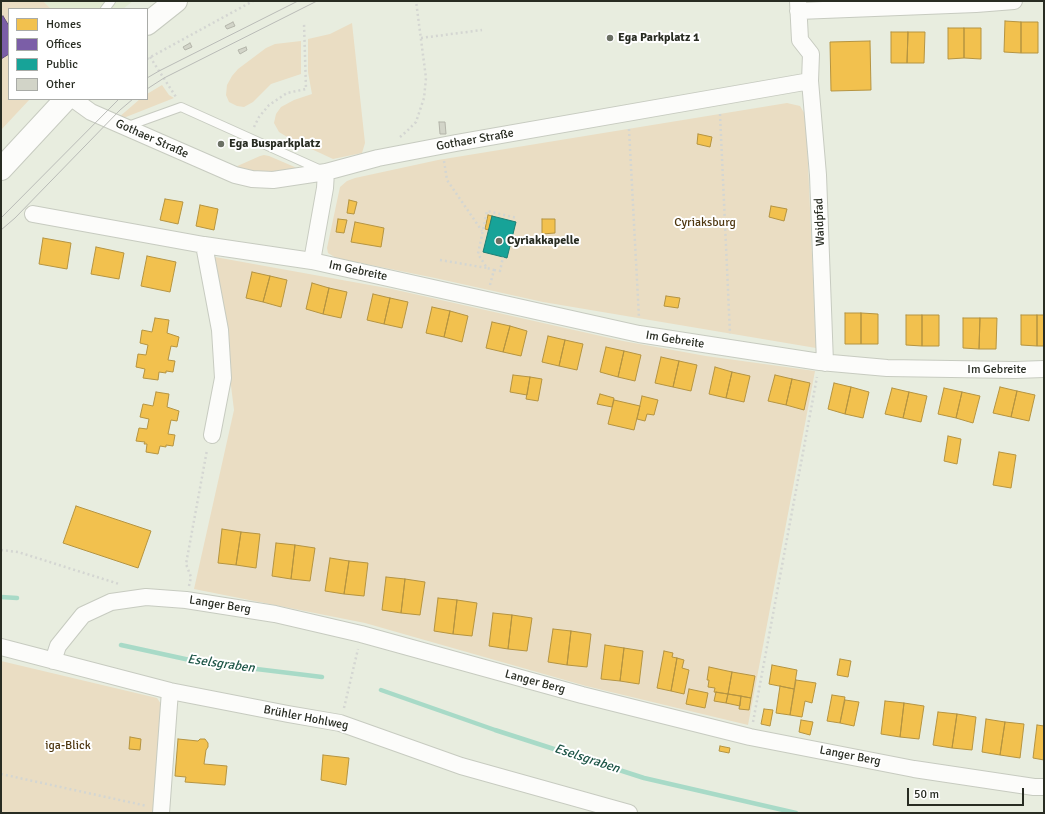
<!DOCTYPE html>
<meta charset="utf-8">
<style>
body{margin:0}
#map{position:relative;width:1045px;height:814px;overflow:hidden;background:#e8eddf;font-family:Signika,sans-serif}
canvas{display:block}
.frame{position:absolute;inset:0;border:2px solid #282c22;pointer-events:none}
.legend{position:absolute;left:8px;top:8px;width:140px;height:92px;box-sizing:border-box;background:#fff;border:1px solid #a9aba7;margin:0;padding:5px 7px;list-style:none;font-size:12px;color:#282c22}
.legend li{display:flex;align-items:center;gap:8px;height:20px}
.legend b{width:20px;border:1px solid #a9aba7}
.scale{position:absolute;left:907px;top:788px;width:117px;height:18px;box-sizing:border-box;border:2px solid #282c22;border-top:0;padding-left:5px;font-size:12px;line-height:14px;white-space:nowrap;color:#282c22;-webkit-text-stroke:3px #fff;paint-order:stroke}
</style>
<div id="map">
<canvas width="1045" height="814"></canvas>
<div class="frame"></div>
<ul class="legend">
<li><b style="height:11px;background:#f2c14e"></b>Homes</li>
<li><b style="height:11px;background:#7b5ea7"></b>Offices</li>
<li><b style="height:11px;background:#17a398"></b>Public</li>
<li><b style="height:11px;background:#d2d4c8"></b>Other</li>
</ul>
<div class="scale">50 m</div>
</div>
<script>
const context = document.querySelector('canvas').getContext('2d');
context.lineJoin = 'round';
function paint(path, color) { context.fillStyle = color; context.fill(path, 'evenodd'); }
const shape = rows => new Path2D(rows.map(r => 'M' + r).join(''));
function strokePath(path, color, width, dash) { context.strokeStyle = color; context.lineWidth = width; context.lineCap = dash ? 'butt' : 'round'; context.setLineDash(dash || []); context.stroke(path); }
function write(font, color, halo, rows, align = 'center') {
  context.font = font + ' Signika,sans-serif'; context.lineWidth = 4; context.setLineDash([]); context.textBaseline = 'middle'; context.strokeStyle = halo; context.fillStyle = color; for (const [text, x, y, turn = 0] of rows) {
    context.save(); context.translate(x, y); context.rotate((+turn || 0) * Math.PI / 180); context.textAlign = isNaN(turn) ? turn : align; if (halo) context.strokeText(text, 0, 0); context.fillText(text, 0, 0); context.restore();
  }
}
paint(shape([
 [43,1,133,1,123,9,51,9]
]), '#e1ead1');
paint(shape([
 [1,1,43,1,51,9,9,9,9,99,30,99,1,130],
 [352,23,365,143,362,153,333,159,292,140,279,132,274,123,276,114,281,107,294,100,312,94,308,72,308,39,330,34],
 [301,41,301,74,271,84,253,102,244,107,237,106,229,102,226,95,227,85,232,76,238,69,266,48,275,44],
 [162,85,169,95,174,98,126,117,118,118,140,99,147,99,147,94],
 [787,103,800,106,806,116,816,348,543,302,435,278,336,258,328,253,327,248,340,187,347,181,355,178,438,160],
 [264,155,269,156,297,168,264,173,233,168,260,156],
 [215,257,392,289,623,341,706,356,815,371,748,725,586,686,365,623,194,589,234,410],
 [1,661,157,698,163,707,155,813,1,813]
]), '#eaddc3');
const homes = shape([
 [1005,21,1021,22,1021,53,1004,52,1005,21],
 [1021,22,1038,22,1038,53,1021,53,1021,22],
 [948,28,964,28,964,58,948,59,948,28],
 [964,28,981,28,981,59,964,58,964,28],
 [891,32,908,32,907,63,891,63,891,32],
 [908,32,925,32,924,63,907,63,908,32],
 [870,41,871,90,831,91,830,42,870,41],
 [698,134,712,137,710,147,697,144,698,134],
 [165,199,183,202,178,224,160,220,165,199],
 [349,200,357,202,354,214,347,213,349,200],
 [200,205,218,209,214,230,196,226,200,205],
 [771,206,787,209,784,221,769,217,771,206],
 [488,215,492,216,489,230,485,229,488,215],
 [338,219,347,220,344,233,336,232,338,219],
 [542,219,555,219,555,233,542,234,542,219],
 [355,222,384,228,381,247,351,242,355,222],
 [43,238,71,243,67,269,39,264,43,238],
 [96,247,124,253,119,279,91,274,96,247],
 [147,256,176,262,170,292,141,286,147,256],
 [252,272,270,276,263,302,246,298,252,272],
 [270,276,287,280,281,307,263,302,270,276],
 [312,283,329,288,323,314,306,309,312,283],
 [329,288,347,292,341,318,323,314,329,288],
 [373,294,390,298,384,324,367,320,373,294],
 [666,296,680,298,678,308,664,306,666,296],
 [390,298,408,302,402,328,384,324,390,298],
 [432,307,450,311,444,337,426,333,432,307],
 [450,311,468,316,462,342,444,337,450,311],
 [845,313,861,313,861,344,845,344,845,313],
 [861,313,878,314,878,344,861,344,861,313],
 [906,315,922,315,922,346,906,345,906,315],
 [922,315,939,315,939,346,922,346,922,315],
 [1021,315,1037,315,1037,346,1021,345,1021,315],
 [1037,315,1044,315,1044,346,1037,346,1037,315],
 [155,318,169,320,167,333,179,337,177,347,171,346,168,360,175,361,173,372,166,371,166,373,159,372,158,380,143,378,145,369,136,367,138,354,146,355,148,345,140,343,142,330,152,332,155,318],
 [963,318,980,318,979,349,963,348,963,318],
 [980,318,997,318,996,349,979,349,980,318],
 [492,322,510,326,503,352,486,348,492,322],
 [510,326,527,331,521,356,503,352,510,326],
 [548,336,565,340,559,366,542,362,548,336],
 [565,340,583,344,577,370,559,366,565,340],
 [606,347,624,351,618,377,600,372,606,347],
 [624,351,641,355,635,381,618,377,624,351],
 [661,357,679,361,673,387,655,383,661,357],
 [679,361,697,365,691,391,673,387,679,361],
 [715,367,732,372,726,398,709,394,715,367],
 [732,372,750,376,744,402,726,398,732,372],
 [513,375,530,377,527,395,510,392,513,375],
 [775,375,792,379,786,405,768,401,775,375],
 [530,377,542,379,538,401,526,399,530,377],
 [792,379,810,383,804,410,786,405,792,379],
 [834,383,851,387,845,414,828,409,834,383],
 [851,387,869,392,863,418,845,414,851,387],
 [1000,387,1017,391,1011,417,993,413,1000,387],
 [892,388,909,392,903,418,885,414,892,388],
 [944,388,962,392,956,418,938,414,944,388],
 [1017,391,1035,395,1029,421,1011,417,1017,391],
 [156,392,169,394,167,407,179,411,177,421,171,420,168,434,175,435,173,446,166,445,166,447,160,446,158,454,146,452,147,444,144,444,145,442,136,441,139,428,147,429,149,419,140,417,143,404,153,406,156,392],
 [909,392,927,396,921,422,903,418,909,392],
 [962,392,980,396,973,423,956,418,962,392],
 [600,394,614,398,612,407,597,404,600,394],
 [642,396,658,400,654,415,647,414,645,421,637,419,642,396],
 [614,400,640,406,634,430,608,424,614,400],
 [948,436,961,439,957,464,944,461,948,436],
 [999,452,1016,455,1011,488,993,485,999,452],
 [76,506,151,531,138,568,63,543,76,506],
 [222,529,241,532,236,565,218,563,222,529],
 [241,532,260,534,256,568,236,565,241,532],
 [276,543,295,545,291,579,272,576,276,543],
 [295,545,315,548,310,581,291,579,295,545],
 [330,558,349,561,344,594,325,591,330,558],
 [349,561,368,563,364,596,344,594,349,561],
 [386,577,405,579,401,613,382,610,386,577],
 [405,579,425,582,420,615,401,613,405,579],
 [438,598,457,600,453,634,434,631,438,598],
 [457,600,477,603,472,636,453,634,457,600],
 [493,613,512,615,508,649,489,646,493,613],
 [512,615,532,618,527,651,508,649,512,615],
 [553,629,571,631,567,665,548,662,553,629],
 [571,631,591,634,587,667,567,665,571,631],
 [605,645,624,648,620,681,601,679,605,645],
 [624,648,643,651,639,684,620,681,624,648],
 [664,651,673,653,672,657,677,658,671,691,657,688,664,651],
 [677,658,684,660,682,668,689,670,684,694,671,691,677,658],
 [840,659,851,661,848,677,837,675,840,659],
 [772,665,797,670,794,689,769,684,772,665],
 [709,667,732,672,728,694,714,692,715,688,708,687,709,680,707,680,709,667],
 [732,672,755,676,751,698,728,694,732,672],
 [796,680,816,683,812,703,805,701,802,717,790,715,796,680],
 [780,686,794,689,790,715,776,713,780,686],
 [689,689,708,693,705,708,686,704,689,689],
 [716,692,728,694,726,703,714,701,716,692],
 [728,694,741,696,740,706,726,703,728,694],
 [832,695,845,697,840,723,827,721,832,695],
 [741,696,751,698,749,710,739,709,741,696],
 [845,700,859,702,854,726,840,723,845,700],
 [885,701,904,703,900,737,881,734,885,701],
 [904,703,924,706,919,739,900,737,904,703],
 [764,709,773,710,770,726,761,724,764,709],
 [938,712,957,714,952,748,933,745,938,712],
 [957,714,976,717,972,750,952,748,957,714],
 [986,719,1005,722,1000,755,982,752,986,719],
 [801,720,813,722,810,735,799,732,801,720],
 [1005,722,1024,724,1020,758,1000,755,1005,722],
 [1037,725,1044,726,1044,760,1033,758,1037,725],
 [130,737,141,739,140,750,129,749,130,737],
 [178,739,198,741,200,739,205,739,208,743,208,747,206,750,204,764,227,766,225,785,185,782,186,777,175,776,178,739],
 [720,746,730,748,729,753,719,751,720,746],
 [323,755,349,758,346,785,321,780,323,755]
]);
paint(homes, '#f2c14e');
strokePath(homes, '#b59441', 1);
const offices = shape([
 [3,16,9,26,9,54,1,59,1,17,3,16]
]);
paint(offices, '#7b5ea7');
strokePath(offices, '#624f7f', 1);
const public = shape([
 [492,216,516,222,507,258,483,252,492,216]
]);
paint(public, '#17a398');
strokePath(public, '#1c7f75', 1);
strokePath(shape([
 [1,597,17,598],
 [121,645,199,662,322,677],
 [381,690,495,730,644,778,796,813]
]), '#a8dac7', 4.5);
const building = shape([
 [233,22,235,26,227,29,225,26,233,22],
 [190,43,192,47,185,50,183,47,190,43],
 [246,47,247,50,240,54,238,50,246,47],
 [439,122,445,122,446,134,440,134,439,122]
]);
paint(building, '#d2d4c8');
strokePath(building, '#b3b4a9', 1);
const service = shape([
 [105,9,111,1],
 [128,126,181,107,321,170]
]);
const minor = shape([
 [798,11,976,4,1014,1],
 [810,81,818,175,825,363],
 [73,99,91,112,235,175,252,179,273,180,326,172,378,158,456,143,810,81,811,54,800,40,798,1],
 [33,214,204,245,312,261,639,334,820,362,887,368,1015,370,1044,369],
 [204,245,220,330,223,378,212,435],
 [312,261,325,188,326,172],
 [1,647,170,691,288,714,340,723,461,766,629,813],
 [53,661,58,646,83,615,111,602,146,597,186,600,275,614,361,634,582,695,750,737,914,769,1034,787,1044,787],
 [161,813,170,691]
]);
const secondary = shape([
 [147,24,176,1],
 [1,169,66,99]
]);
strokePath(service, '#c7cbc0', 10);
strokePath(minor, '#c7cbc0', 18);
strokePath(secondary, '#c7cbc0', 24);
strokePath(shape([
 [421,38,482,30],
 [150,57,176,97],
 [147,59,253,1],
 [720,114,730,334],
 [254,127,259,117,269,105,287,93,306,89,304,23],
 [629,129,639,318],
 [400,137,407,131,416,122,424,98,426,78,416,1],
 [444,161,447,180,482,231],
 [440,260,487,268],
 [494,270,500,271,503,257],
 [490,285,494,270,487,268,478,254,487,211,517,218],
 [1,550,18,552,119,584],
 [189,586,191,577,186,564,207,450],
 [344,708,358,649],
 [753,722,817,377],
 [1,774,147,806]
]), '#d4d6d2', 2.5, [2, 3]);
strokePath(service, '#fcfcfa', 8);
strokePath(minor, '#fcfcfa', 16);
strokePath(secondary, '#fcfcfa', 22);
strokePath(shape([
 [147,78,159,71,298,1],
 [147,89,164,78,317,1],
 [1,218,119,99],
 [1,230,15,218,120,110,133,99]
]), '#b9bbb7', 1);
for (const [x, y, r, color] of [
 [610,38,4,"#6b7064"],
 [221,144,4,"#6b7064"],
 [499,241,4,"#6b7064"]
]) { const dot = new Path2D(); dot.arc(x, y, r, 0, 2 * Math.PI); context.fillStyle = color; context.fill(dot); strokePath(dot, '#fff', 1.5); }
write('bold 12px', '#282c22', '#fff', [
 ["Ega Parkplatz 1",618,38],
 ["Ega Busparkplatz",229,144],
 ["Cyriakkapelle",507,241]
], 'left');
write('12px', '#282c22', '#fff', [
 ["Gothaer Straße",152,139,24],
 ["Gothaer Straße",475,140,-10],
 ["Waidpfad",820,222,-92],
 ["Im Gebreite",358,271,12],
 ["Im Gebreite",675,340,9],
 ["Im Gebreite",997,370],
 ["Langer Berg",220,605,9],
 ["Langer Berg",535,682,15],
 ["Brühler Hohlweg",306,718,11],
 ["Langer Berg",850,756,11]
]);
write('12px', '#4e360f', '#fff', [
 ["Cyriaksburg",705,223],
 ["iga-Blick",68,746]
]);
write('italic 13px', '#1d5547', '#fff', [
 ["Eselsgraben",221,664,8],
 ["Eselsgraben",587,759,18]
]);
</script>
